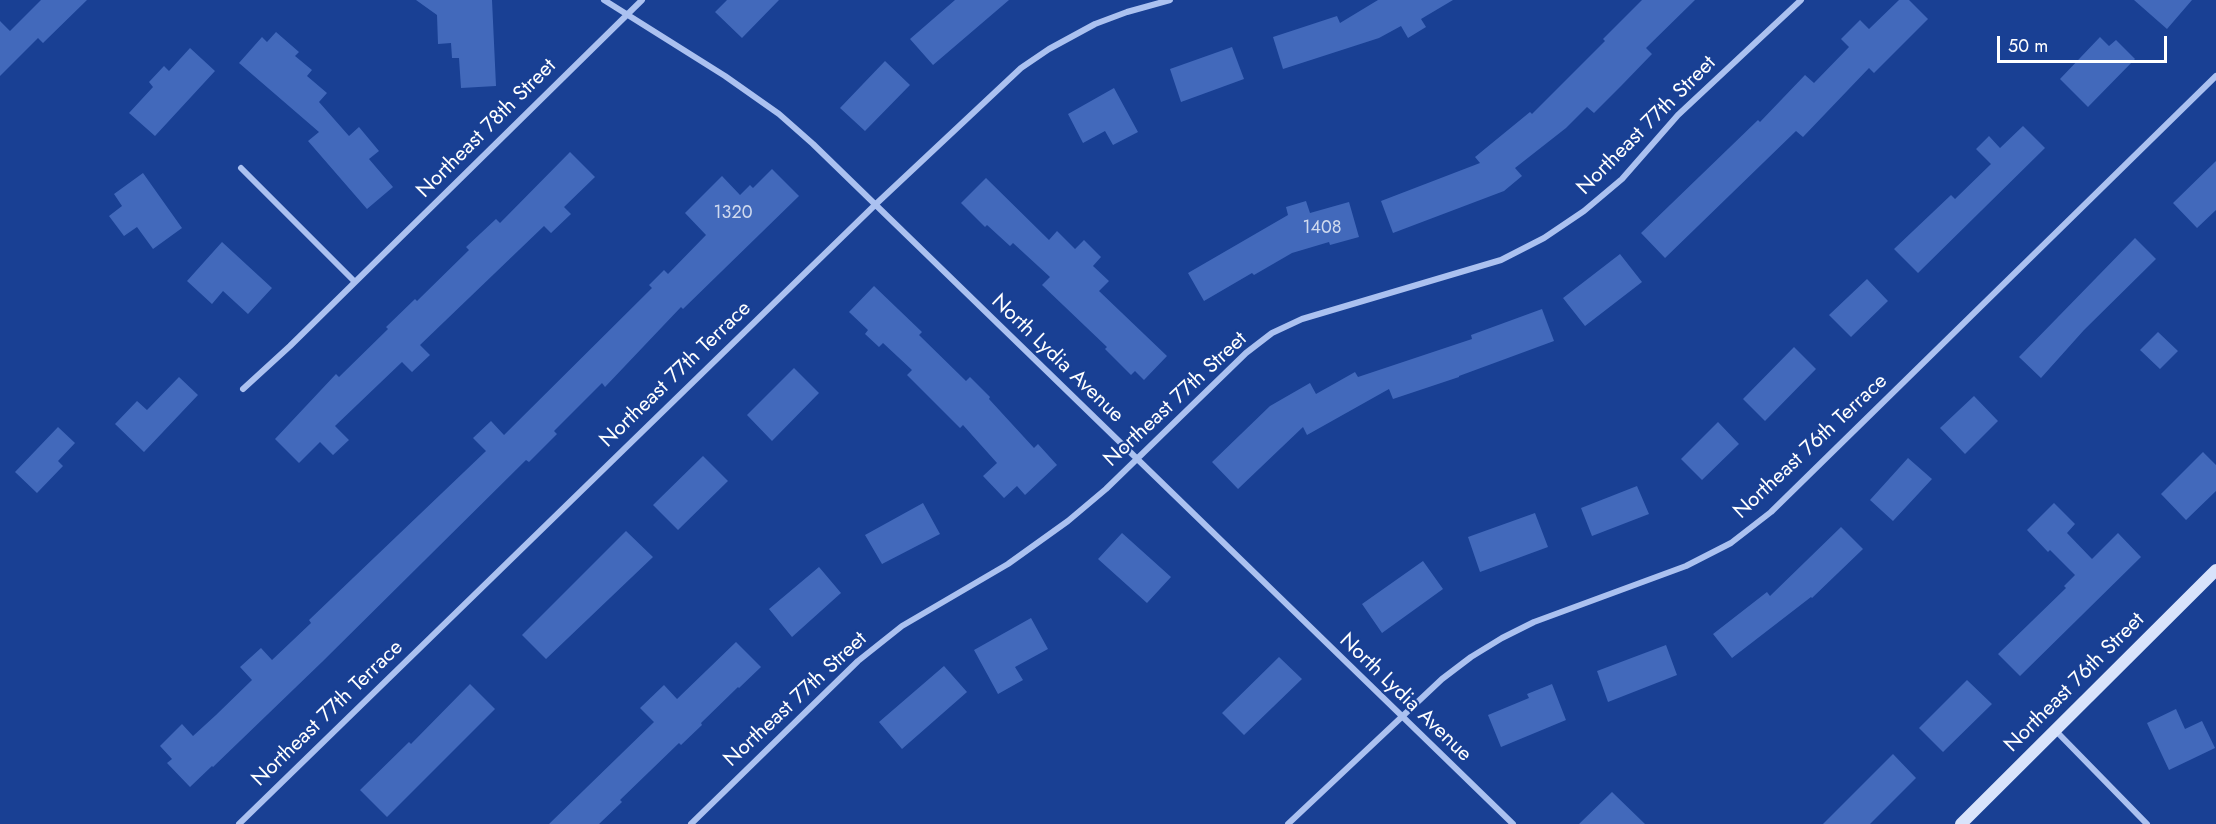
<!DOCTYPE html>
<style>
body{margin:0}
#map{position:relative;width:2216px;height:824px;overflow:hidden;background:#194094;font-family:Jost,sans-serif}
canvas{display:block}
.scale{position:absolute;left:1997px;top:36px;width:170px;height:27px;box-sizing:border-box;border:3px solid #fff;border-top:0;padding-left:8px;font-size:18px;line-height:21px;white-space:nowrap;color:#fff;-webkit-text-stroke:4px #194094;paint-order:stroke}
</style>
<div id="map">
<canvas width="2216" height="824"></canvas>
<div class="scale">50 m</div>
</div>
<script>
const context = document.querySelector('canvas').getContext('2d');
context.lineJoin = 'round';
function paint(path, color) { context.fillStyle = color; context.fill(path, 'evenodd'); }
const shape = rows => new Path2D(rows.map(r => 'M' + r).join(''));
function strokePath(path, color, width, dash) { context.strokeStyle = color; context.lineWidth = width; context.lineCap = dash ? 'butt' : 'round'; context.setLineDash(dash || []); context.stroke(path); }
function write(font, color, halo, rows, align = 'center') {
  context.font = font + ' Jost,sans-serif'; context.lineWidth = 4.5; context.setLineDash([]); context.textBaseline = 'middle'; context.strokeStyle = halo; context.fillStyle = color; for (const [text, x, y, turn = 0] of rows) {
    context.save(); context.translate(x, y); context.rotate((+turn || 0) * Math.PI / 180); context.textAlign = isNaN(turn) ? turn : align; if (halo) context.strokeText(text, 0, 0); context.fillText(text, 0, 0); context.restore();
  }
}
paint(shape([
 [41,0,87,0,43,43,38,38,0,76,0,21,10,31],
 [416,0,492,0,496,86,461,88,459,58,452,58,451,43,438,44,437,15],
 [727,0,779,0,742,38,715,12],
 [955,0,1009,0,933,65,910,39],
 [1378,0,1453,0,1421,19,1426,27,1408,38,1401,26,1379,38,1283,69,1273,37,1337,16,1340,23],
 [1642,0,1695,0,1646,48,1652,54,1621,86,1594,113,1587,107,1566,128,1515,168,1522,176,1504,191,1393,233,1381,201,1480,163,1475,157,1530,112,1532,114,1605,41,1603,39],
 [1899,0,1909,0,1928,19,1874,73,1869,68,1803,137,1796,131,1665,258,1641,233,1758,120,1760,122,1805,75,1814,83,1849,47,1841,39,1860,20,1869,29],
 [2134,0,2192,0,2167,29],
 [276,32,299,52,295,56,312,70,307,76,327,93,319,102,349,136,359,127,379,151,369,159,393,187,367,209,308,141,319,132,239,63,262,37,267,42],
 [2100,37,2109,46,2116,40,2135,59,2088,107,2060,79],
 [1232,47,1244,79,1181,102,1170,69],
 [190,48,215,71,155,136,129,113,153,87,149,82,164,66,169,71],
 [885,61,910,85,865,131,840,108],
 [1114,88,1138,132,1113,145,1105,131,1083,143,1068,114],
 [2023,126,2045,148,1918,273,1894,249,1951,195,1955,199,1991,164,1976,149,1989,136,2000,148],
 [570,152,595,177,564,207,571,214,551,233,544,226,420,345,430,355,412,372,402,362,335,426,349,440,333,455,320,442,299,463,275,439,336,374,339,377,388,329,386,327,415,299,417,301,469,250,466,247,496,219,500,223],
 [2216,161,2216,210,2197,228,2173,203],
 [772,169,799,196,683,309,681,307,605,387,602,383,554,431,557,434,529,462,526,460,322,662,213,767,212,766,190,787,167,763,172,759,160,746,182,724,193,736,216,715,252,680,240,667,261,648,272,660,311,623,309,620,486,451,473,438,491,421,504,435,652,288,649,285,664,270,668,274,706,235,685,213,722,176,740,195,750,185,753,188],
 [143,173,182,228,153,249,137,227,124,236,109,216,122,206,114,194],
 [986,178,1049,240,1057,231,1075,249,1084,240,1101,257,1093,266,1109,281,1099,291,1167,356,1144,380,1135,371,1131,375,1105,349,1107,347,1042,285,1050,277,1013,243,1010,246,987,225,985,227,961,203],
 [1306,201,1310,213,1349,202,1359,237,1330,245,1329,242,1292,253,1254,275,1252,273,1204,301,1188,273,1288,215,1286,207],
 [2135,238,2156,259,2084,330,2041,378,2019,357],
 [222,242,272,288,248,314,223,291,212,304,187,281],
 [1620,254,1642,282,1585,326,1563,298],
 [1867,279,1888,301,1851,337,1829,315],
 [874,286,922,332,919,335,966,381,970,377,990,397,989,399,1034,448,1038,444,1057,465,1025,495,1017,486,1004,498,983,476,997,463,963,425,960,428,907,375,912,370,883,343,879,347,865,334,868,330,849,312],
 [1542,309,1554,341,1459,376,1459,377,1393,399,1389,389,1307,435,1303,427,1238,489,1212,462,1270,406,1310,383,1316,394,1355,372,1358,377,1472,339,1471,335],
 [2158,332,2178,351,2160,369,2140,350],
 [1794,347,1816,369,1765,421,1743,399],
 [794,368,819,393,772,441,747,415],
 [179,377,198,395,144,452,115,424,137,401,147,410],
 [1974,396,1998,421,1965,454,1940,428],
 [1718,422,1739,444,1702,480,1681,459],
 [58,427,75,443,58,461,63,466,37,493,15,472],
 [2203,452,2216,465,2216,491,2186,520,2161,494],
 [703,456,728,481,678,530,653,505],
 [1908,458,1932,479,1893,521,1870,500],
 [1637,486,1649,514,1592,536,1581,508],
 [923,503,940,534,882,564,865,535],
 [2054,503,2075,524,2067,533,2092,559,2118,533,2141,557,2020,676,1998,654,2066,588,2064,586,2075,575,2050,550,2048,552,2027,530],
 [1535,513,1548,547,1480,572,1468,537],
 [1841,527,1863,549,1812,598,1811,597,1732,658,1713,634,1767,592,1770,596],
 [626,531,653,557,546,659,522,635],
 [1122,533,1171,577,1147,603,1098,559],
 [1423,561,1443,589,1382,633,1362,604],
 [819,567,841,593,792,637,769,609],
 [1031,618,1048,649,1015,667,1023,680,998,694,974,650],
 [736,642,761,667,739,688,738,687,701,723,702,725,681,745,679,743,620,800,622,802,599,824,549,824,654,722,640,708,664,685,677,699],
 [1666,645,1677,675,1608,702,1597,671],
 [1279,657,1302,679,1244,735,1222,713],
 [944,666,967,692,902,749,879,722],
 [1967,680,1992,704,1943,752,1919,728],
 [470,684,495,709,387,817,360,790,409,742,411,744],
 [1552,684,1566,720,1501,747,1488,715,1529,698,1527,694],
 [2176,709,2185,729,2202,721,2215,748,2169,770,2147,723],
 [1893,754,1916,778,1870,824,1823,824],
 [1612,792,1645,824,1579,824]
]), '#4269bb');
strokePath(shape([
 [604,0,725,76,779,114,813,144,1513,824],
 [241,168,355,282],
 [243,389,290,346,642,0],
 [2055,730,2147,824],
 [239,824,876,204,1021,68,1049,49,1095,24,1127,12,1170,0],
 [691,824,858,661,902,626,1008,564,1068,521,1106,489,1246,353,1272,333,1302,319,1501,260,1544,238,1584,211,1622,179,1678,115,1801,0],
 [1288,824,1442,679,1471,657,1502,638,1534,622,1686,566,1731,543,1771,512,2216,76]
]), '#abc1f0', 6);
strokePath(shape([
 [1961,824,2216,570]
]), '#d8e3fb', 12);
write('18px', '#d0daee', null, [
 ["1320",733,214],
 ["1408",1322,229]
]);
write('21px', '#fff', '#194094', [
 ["Northeast 77th Street",1647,126,-45],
 ["Northeast 78th Street",487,129,-45],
 ["North Lydia Avenue",1057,359,44],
 ["Northeast 77th Terrace",676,375,-44],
 ["Northeast 77th Street",1176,400,-43],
 ["Northeast 76th Terrace",1811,447,-43],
 ["Northeast 76th Street",2075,683,-45],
 ["North Lydia Avenue",1405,698,44],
 ["Northeast 77th Street",796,700,-43],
 ["Northeast 77th Terrace",328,714,-44]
]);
</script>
